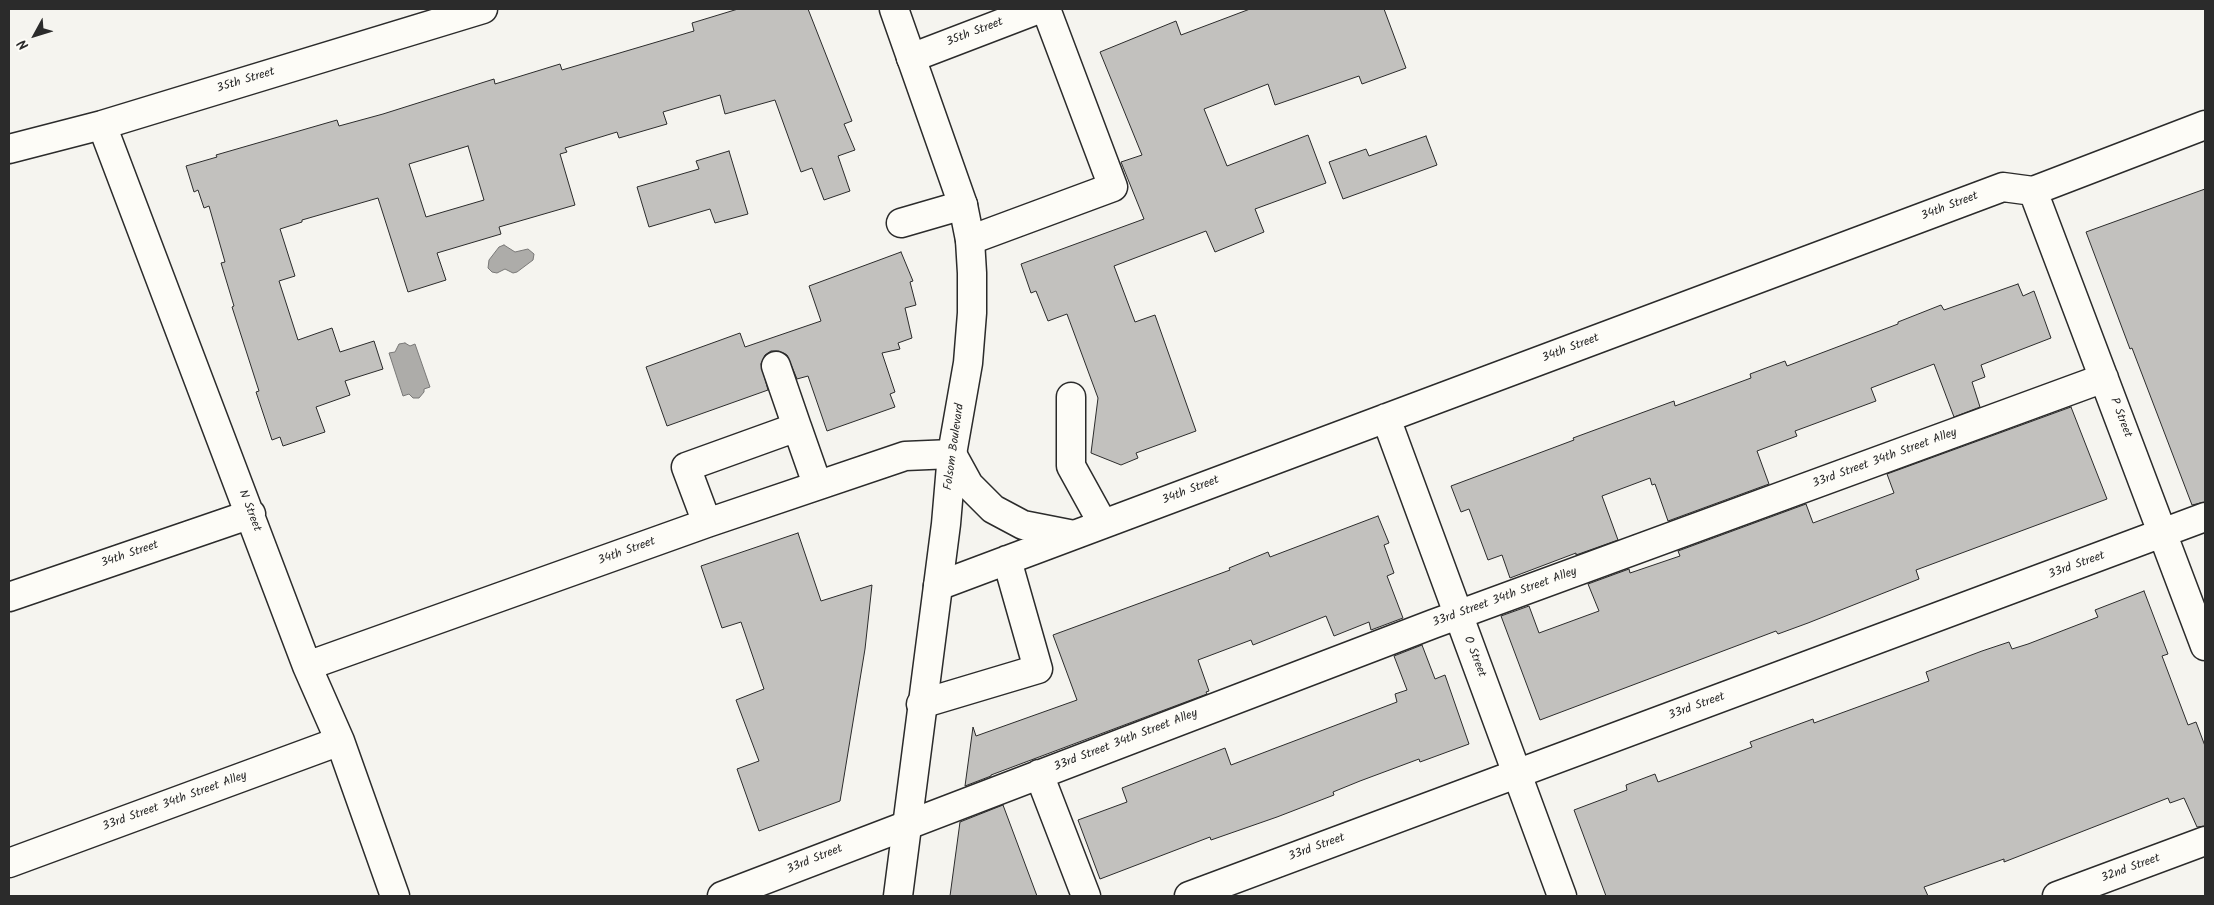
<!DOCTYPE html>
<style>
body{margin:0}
#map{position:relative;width:2214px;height:905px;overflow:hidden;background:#f5f4ef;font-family:Kalam,sans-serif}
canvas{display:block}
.frame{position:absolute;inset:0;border:10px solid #2b2b2b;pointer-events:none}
.north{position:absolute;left:10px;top:10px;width:50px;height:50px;-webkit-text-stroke:4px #fdfcf7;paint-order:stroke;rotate:231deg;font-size:14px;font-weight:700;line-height:20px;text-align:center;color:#2b2b2b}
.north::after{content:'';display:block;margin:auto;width:18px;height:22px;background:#2b2b2b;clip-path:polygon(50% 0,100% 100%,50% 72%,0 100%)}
</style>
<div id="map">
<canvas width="2214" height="905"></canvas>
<div class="frame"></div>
<div class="north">N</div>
</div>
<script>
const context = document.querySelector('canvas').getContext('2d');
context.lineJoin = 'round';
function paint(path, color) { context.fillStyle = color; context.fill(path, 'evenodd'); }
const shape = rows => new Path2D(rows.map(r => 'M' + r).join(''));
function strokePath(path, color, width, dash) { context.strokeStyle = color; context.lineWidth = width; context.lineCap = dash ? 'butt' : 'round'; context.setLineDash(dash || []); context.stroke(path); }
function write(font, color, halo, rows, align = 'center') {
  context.font = font + ' Kalam,sans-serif'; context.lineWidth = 4; context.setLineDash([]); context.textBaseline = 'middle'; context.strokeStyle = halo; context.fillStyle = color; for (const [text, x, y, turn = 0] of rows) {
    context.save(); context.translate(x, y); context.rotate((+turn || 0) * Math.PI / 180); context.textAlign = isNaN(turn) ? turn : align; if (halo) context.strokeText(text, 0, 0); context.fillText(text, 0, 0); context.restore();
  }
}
const water = shape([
 [504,245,515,252,528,249,534,254,533,260,517,272,513,273,505,269,497,273,492,272,488,268,489,260,499,247,504,245],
 [405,343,410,346,415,344,430,387,424,389,424,392,419,398,413,398,409,394,403,396,389,353,395,352,399,344,405,343]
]);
paint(water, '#adaca9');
strokePath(water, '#797877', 1);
const building = shape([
 [738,9,808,9,852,121,844,124,855,150,838,156,850,191,824,200,812,168,801,172,775,100,725,114,720,95,663,112,667,124,619,138,617,132,565,148,567,152,560,154,575,205,499,227,501,234,437,253,446,280,408,292,378,198,302,220,302,222,280,229,295,276,279,281,298,340,332,328,340,352,374,341,383,369,345,381,350,395,316,407,325,432,283,446,280,437,272,440,256,392,259,391,232,307,234,306,221,263,225,262,209,206,204,208,198,190,194,192,186,166,217,157,216,155,337,120,339,126,383,114,494,79,495,84,560,64,562,70,694,31,692,23,738,9],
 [468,146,484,200,426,217,409,164,468,146],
 [1250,9,1384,9,1406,68,1362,84,1359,76,1275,105,1268,84,1204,109,1227,166,1308,135,1326,183,1255,209,1264,232,1215,252,1206,231,1114,266,1135,322,1155,315,1196,431,1136,453,1138,458,1121,465,1091,453,1098,398,1067,314,1048,321,1036,291,1031,293,1021,264,1144,219,1121,162,1142,155,1100,52,1176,21,1181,35,1250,9],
 [1426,136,1437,165,1343,199,1329,162,1366,149,1369,156,1426,136],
 [729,151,748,214,715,223,710,209,649,227,637,187,699,169,696,161,729,151],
 [2205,189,2205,502,2192,505,2132,348,2130,349,2086,232,2205,189],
 [901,252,913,281,910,282,916,305,905,308,912,338,898,343,900,349,882,353,895,392,890,394,895,407,827,431,808,376,797,379,787,355,779,351,771,351,765,355,761,364,768,390,667,426,646,367,740,333,745,347,821,321,809,286,901,252],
 [2018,284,2023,296,2034,291,2051,338,1981,365,1985,377,1972,382,1980,407,1954,417,1934,364,1871,388,1876,401,1795,431,1797,436,1757,451,1769,484,1668,521,1655,484,1652,485,1650,478,1602,496,1618,540,1576,555,1576,553,1510,578,1502,555,1488,560,1469,509,1461,512,1451,486,1574,440,1573,438,1674,401,1675,406,1751,378,1750,374,1785,361,1787,366,1898,324,1898,322,1941,305,1944,310,2018,284],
 [2071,407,2107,499,1916,570,1919,579,1808,623,1778,634,1776,631,1540,720,1501,616,1529,606,1539,633,1599,611,1588,584,1629,569,1630,573,1680,556,1678,551,1806,504,1813,523,1894,493,1887,474,2071,407],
 [1378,516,1389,543,1384,545,1394,573,1387,576,1403,618,1371,630,1369,622,1334,636,1326,616,1253,645,1251,640,1198,660,1209,691,1206,692,1207,694,991,775,991,776,965,786,973,727,976,736,1077,700,1053,635,1230,570,1229,568,1268,552,1270,557,1378,516],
 [798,533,821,601,872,585,865,649,840,801,759,831,737,769,759,761,736,700,764,689,741,622,722,628,701,566,798,533],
 [2144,591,2168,654,2162,656,2188,725,2196,722,2205,746,2205,826,2197,827,2184,798,2170,803,2168,798,2004,862,2004,859,1924,887,1928,896,1606,896,1574,810,1627,790,1626,785,1655,774,1658,782,1752,747,1750,742,1813,719,1814,723,1929,681,1926,672,1982,651,2009,642,2012,649,2028,644,2098,617,2095,610,2144,591],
 [1422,645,1435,679,1445,675,1469,744,1420,762,1419,759,1360,781,1333,792,1334,795,1277,817,1211,840,1210,837,1100,879,1078,820,1127,802,1122,788,1225,748,1231,765,1397,702,1395,694,1407,690,1394,656,1422,645],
 [1003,805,1037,896,950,896,960,822,1003,805]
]);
paint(building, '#c2c1be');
strokePath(building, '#2b2b2b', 1);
const minor = shape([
 [911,58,1039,9],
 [102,125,307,666,340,741,395,896],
 [9,149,102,125,483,9],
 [2033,191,2205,646],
 [901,223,963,205],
 [970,240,1113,187,1046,9],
 [1071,397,1071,466,1103,524],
 [1386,418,1562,896],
 [797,427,817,484],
 [707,523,686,467,797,427,776,366],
 [938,586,2003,187,2033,191,2205,125],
 [9,597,251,514],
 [307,666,707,523,905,456,952,454,969,485,993,509,1023,525,1074,535],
 [921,704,1038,669,1007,560],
 [1039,774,1086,896],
 [9,863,340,741],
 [722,896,1433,624,2104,378],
 [1189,896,2205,517],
 [2057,896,2205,841]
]);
const major = shape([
 [894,9,963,205,970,240,972,273,972,313,968,363,952,454,946,524,898,896]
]);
strokePath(minor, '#2b2b2b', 31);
strokePath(major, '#2b2b2b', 31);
strokePath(minor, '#fdfcf7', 28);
strokePath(major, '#fdfcf7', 28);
write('12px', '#2b2b2b', '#fdfcf7', [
 ["35th Street",975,33,-21],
 ["35th Street",246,81,-17],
 ["34th Street",1950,207,-21],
 ["34th Street",1571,349,-21],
 ["P Street",2120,418,69],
 ["Folsom Boulevard",955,447,-82],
 ["33rd Street 34th Street Alley",1885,459,-20],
 ["34th Street",1191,491,-21],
 ["N Street",249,511,69],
 ["34th Street",627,552,-20],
 ["34th Street",130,555,-19],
 ["33rd Street",2077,566,-20],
 ["33rd Street 34th Street Alley",1505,598,-20],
 ["O Street",1474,657,69],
 ["33rd Street",1697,707,-20],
 ["33rd Street 34th Street Alley",1126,741,-21],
 ["33rd Street 34th Street Alley",175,802,-20],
 ["33rd Street",1317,848,-20],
 ["33rd Street",815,860,-22],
 ["32nd Street",2131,869,-20]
]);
</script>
